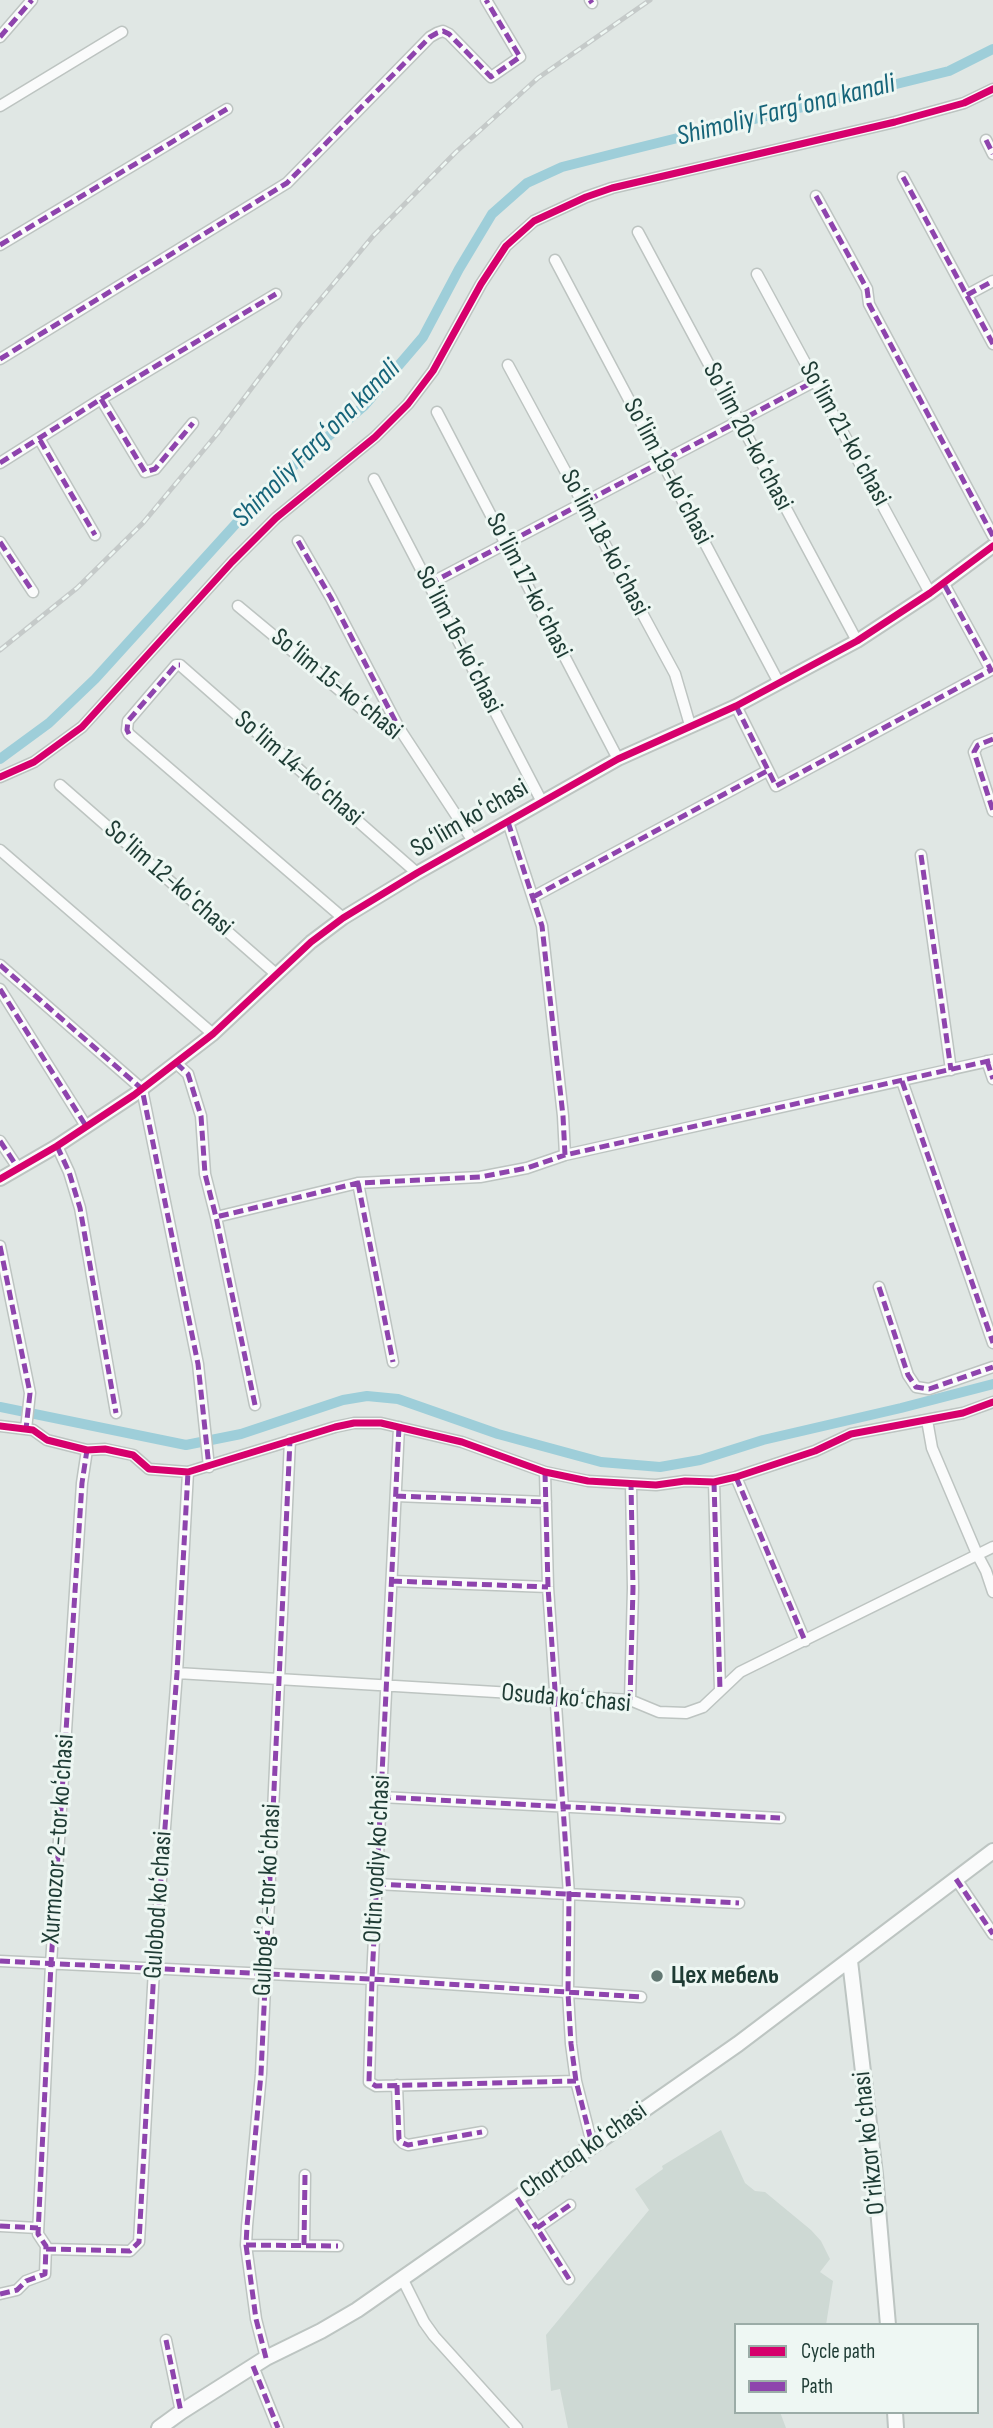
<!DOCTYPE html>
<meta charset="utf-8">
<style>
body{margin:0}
#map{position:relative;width:993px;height:2428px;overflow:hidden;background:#e0e7e4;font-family:"Sofia Sans Condensed",sans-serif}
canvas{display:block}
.legend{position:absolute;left:734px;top:2323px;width:245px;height:91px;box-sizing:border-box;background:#eef7f3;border:2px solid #9baca7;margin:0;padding:9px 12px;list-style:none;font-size:21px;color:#1e3b34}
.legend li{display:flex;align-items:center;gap:14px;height:35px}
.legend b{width:35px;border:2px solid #9baca7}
</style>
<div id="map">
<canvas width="993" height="2428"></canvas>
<ul class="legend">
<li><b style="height:9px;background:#d6006c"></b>Cycle path</li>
<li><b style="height:9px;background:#8e44ad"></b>Path</li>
</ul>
</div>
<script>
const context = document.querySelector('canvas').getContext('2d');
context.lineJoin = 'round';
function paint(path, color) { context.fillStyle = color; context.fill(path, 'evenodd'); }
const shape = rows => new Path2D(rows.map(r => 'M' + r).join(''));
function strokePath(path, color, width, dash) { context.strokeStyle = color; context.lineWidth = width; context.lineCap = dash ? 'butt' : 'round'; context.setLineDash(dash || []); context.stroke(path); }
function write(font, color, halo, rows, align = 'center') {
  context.font = font + ' "Sofia Sans Condensed",sans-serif'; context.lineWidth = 6; context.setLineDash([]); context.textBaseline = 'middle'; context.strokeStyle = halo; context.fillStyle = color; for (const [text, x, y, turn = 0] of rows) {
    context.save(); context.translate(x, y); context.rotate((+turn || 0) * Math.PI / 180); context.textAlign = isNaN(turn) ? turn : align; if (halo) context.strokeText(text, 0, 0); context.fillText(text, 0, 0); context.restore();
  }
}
paint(shape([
 [721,2130,745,2183,755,2191,765,2192,811,2230,821,2241,830,2259,820,2272,833,2281,826,2325,736,2325,736,2412,780,2412,786,2428,568,2428,560,2389,551,2391,546,2335,649,2210,635,2189,663,2169,662,2166]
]), '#ced9d4');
strokePath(shape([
 [0,759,49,723,95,679,271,485,364,406,423,337,459,269,492,214,527,183,562,167,617,153,949,71,993,49],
 [0,1407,186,1445,241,1434,343,1400,367,1396,398,1399,498,1434,601,1462,660,1467,700,1460,763,1440,901,1408,993,1384]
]), '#9eced9', 10);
const minor = shape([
 [590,0,592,3],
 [0,37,32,0],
 [0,106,122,32],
 [986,140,993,154],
 [903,177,993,344],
 [816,196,867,289,869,304,993,536],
 [638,232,857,641],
 [0,245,227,109],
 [555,260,779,683],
 [757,274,930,593],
 [967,295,993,281],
 [0,359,287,183,430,37,437,33,443,31,449,34,491,77,520,57,486,0],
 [508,365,675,674,690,725],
 [101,399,145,472,155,469,193,423],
 [437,412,618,759],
 [40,440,95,535],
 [0,463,101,399,276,294],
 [374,479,542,802],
 [298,541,331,598,399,728,473,841],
 [0,542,33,592],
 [429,584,815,381],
 [238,606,362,709,398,728],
 [736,706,776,786,991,670,944,584],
 [993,739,978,745,974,752,993,811],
 [0,777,34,762,82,727,232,562,276,518,375,437,408,404,433,371,481,284,506,246,534,221,586,197,612,188,895,122,964,103,993,89],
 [60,785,276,974],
 [508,822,542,926,563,1116,565,1155,993,1060],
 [0,850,213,1034],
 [921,855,951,1070],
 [533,897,767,771],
 [343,918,129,734,127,730,128,721,176,665,180,665,417,873],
 [0,965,142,1089,198,1364,209,1467],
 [0,989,86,1126],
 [987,1061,993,1079],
 [176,1063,188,1074,201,1116,205,1174,216,1217],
 [902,1081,993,1343],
 [0,1141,18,1168],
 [57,1146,69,1172,80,1208,116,1413],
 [358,1183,393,1362],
 [0,1246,30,1393,26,1429],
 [879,1287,908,1375,916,1387,929,1389,993,1367],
 [255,1405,216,1217,358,1183,480,1177,527,1168,565,1155],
 [927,1420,932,1448,977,1554,986,1571,993,1592],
 [0,1426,33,1430,47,1440,87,1450,105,1449,133,1455,149,1469,188,1472,335,1427,354,1423,381,1423,462,1442,545,1472,588,1481,656,1485,685,1481,714,1482,736,1477,815,1451,851,1434,963,1413,993,1402],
 [399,1427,372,1979,369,2082,376,2086,576,2081],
 [545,1472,548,1587,569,1895,568,1993,571,2044,576,2081,592,2144],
 [736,1477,805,1641],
 [714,1482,720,1690],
 [396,1496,546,1502],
 [392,1581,548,1587],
 [177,1673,630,1700,659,1712,686,1713,703,1707,740,1672,993,1547],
 [630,1700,633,1588,631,1484],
 [381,1797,780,1818],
 [956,1879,993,1934],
 [376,1884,739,1903],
 [0,1961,372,1979,641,1997],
 [397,2085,399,2139,403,2143,408,2145,482,2132],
 [517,2198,537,2228],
 [0,2226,38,2228],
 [246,2245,338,2246],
 [304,2245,305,2175],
 [46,2249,130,2251,139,2242,154,1969,177,1673,188,1472],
 [402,2278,424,2322,434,2336,517,2428],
 [569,2279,537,2228,570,2205],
 [0,2294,17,2290,26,2281,45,2274,46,2246,38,2234,51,1964,82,1483,87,1450],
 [166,2340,181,2412],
 [266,2358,256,2319,246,2245,247,2226,261,2074,290,1440],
 [253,2366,278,2428]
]);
const tertiary = shape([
 [0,1179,57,1146,134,1095,213,1034,311,942,343,918,417,873,618,759,736,706,857,641,930,593,993,546]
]);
const secondary = shape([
 [850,1961,875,2174,888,2325],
 [895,2412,896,2428],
 [159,2428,181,2412,266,2358,321,2331,357,2310,738,2044,993,1851]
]);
strokePath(minor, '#bdc4c1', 13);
strokePath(tertiary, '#bdc4c1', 16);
strokePath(secondary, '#bdc5c2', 18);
strokePath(minor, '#fafbfb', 10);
strokePath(tertiary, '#fafbfb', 12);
strokePath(secondary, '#fafbfb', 14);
const rail = shape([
 [0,650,77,588,143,523,217,434,300,324,373,236,456,152,538,78,650,0]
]);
strokePath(rail, '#c5cac9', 5);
strokePath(rail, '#eef7f3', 2.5, [8]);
strokePath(shape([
 [590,0,592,3],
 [0,37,32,0],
 [986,140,993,154],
 [903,177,993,344],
 [816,196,867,289,869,304,993,536],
 [0,245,227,109],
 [967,295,993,281],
 [0,359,287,183,430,37,437,33,443,31,449,34,491,77,520,57,486,0],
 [101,399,145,472,155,469,193,423],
 [40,440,95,535],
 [0,463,101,399,276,294],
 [298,541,331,598,399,728],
 [0,542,33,592],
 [429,584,815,381],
 [736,706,776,786,991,670,944,584],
 [129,734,127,730,128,721,176,665,180,665],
 [993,739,978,745,974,752,993,811],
 [508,822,542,926,563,1116,565,1155,993,1060],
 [921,855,951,1070],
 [533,897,767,771],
 [0,965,142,1089,198,1364,209,1467],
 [0,989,86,1126],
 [987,1061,993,1079],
 [176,1063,188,1074,201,1116,205,1174,216,1217],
 [902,1081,993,1343],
 [0,1141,18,1168],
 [57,1146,69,1172,80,1208,116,1413],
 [358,1183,393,1362],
 [0,1246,30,1393,26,1429],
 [879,1287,908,1375,916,1387,929,1389,993,1367],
 [255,1405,216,1217,358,1183,480,1177,527,1168,565,1155],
 [399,1427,372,1979,369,2082,376,2086,576,2081],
 [545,1472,548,1587,569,1895,568,1993,571,2044,576,2081,592,2144],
 [736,1477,805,1641],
 [714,1482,720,1690],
 [396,1496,546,1502],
 [392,1581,548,1587],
 [630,1700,633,1588,631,1484],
 [381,1797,780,1818],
 [956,1879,993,1934],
 [376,1884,739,1903],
 [0,1961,372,1979,641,1997],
 [397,2085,399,2139,403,2143,408,2145,482,2132],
 [517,2198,537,2228],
 [0,2226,38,2228],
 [246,2245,338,2246],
 [304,2245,305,2175],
 [46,2249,130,2251,139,2242,154,1969,177,1673,188,1472],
 [569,2279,537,2228,570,2205],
 [0,2294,17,2290,26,2281,45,2274,46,2246,38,2234,51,1964,82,1483,87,1450],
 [166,2340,181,2412],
 [266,2358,256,2319,246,2245,247,2226,261,2074,290,1440],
 [253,2366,278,2428]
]), '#8e44ad', 5, [10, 5]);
strokePath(shape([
 [0,777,34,762,82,727,232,562,276,518,375,437,408,404,433,371,481,284,506,246,534,221,586,197,612,188,895,122,964,103,993,89],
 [0,1179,57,1146,134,1095,213,1034,311,942,343,918,417,873,618,759,736,706,857,641,930,593,993,546],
 [0,1426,33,1430,47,1440,87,1450,105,1449,133,1455,149,1469,188,1472,335,1427,354,1423,381,1423,462,1442,545,1472,588,1481,656,1485,685,1481,714,1482,736,1477,815,1451,851,1434,963,1413,993,1402]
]), '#d6006c', 7);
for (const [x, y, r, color] of [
 [657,1976,7,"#627772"]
]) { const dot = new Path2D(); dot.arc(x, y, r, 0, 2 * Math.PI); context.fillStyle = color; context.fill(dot); strokePath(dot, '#eef7f3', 2.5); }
write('26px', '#1e3b34', '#eef7f3', [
 ["Soʻlim 21-koʻchasi",844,434,61],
 ["Soʻlim 20-koʻchasi",747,437,62],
 ["Soʻlim 19-koʻchasi",667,472,62],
 ["Soʻlim 18-koʻchasi",604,543,62],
 ["Soʻlim 17-koʻchasi",528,586,63],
 ["Soʻlim 16-koʻchasi",458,640,63],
 ["Soʻlim 15-koʻchasi",336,685,39],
 ["Soʻlim 14-koʻchasi",298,769,41],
 ["Soʻlim koʻchasi",470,819,-30],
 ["Soʻlim 12-koʻchasi",168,879,41],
 ["Osuda koʻchasi",566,1699,5],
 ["Xurmozor 2-tor koʻchasi",59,1839,-86],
 ["Oltin vodiy koʻchasi",378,1859,-87],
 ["Gulbogʻ 2-tor koʻchasi",268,1900,-87],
 ["Gulobod koʻchasi",159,1905,-86],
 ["Oʻrikzor koʻchasi",870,2143,-96],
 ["Chortoq koʻchasi",584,2151,-35]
]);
write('bold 26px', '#1e3b34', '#eef7f3', [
 ["Цех мебель",671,1976]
], 'left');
write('italic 28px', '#166479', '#eef7f3', [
 ["Shimoliy Fargʻona kanali",786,111,-14],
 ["Shimoliy Fargʻona kanali",317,444,-45]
]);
</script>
